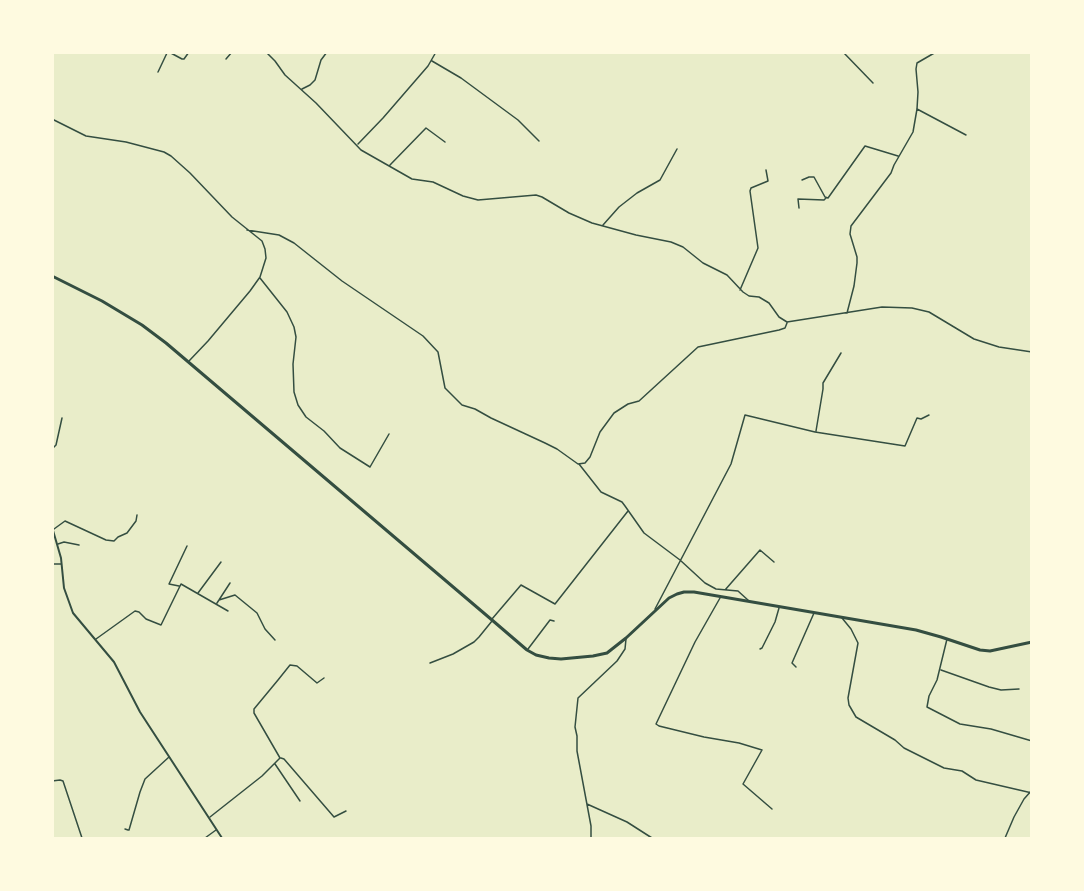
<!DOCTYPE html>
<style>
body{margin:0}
#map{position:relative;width:1084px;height:891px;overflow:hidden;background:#e9edc9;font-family:"PT Sans Narrow",sans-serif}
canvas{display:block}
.frame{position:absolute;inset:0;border:54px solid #fefae0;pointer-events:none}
</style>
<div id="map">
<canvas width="1084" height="891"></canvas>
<div class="frame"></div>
</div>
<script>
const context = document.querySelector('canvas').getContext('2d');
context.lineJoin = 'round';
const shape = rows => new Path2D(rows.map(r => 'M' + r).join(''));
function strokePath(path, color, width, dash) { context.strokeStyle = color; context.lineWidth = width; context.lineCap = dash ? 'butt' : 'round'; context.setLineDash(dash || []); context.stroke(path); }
strokePath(shape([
 [169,52,182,59,184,59,189,52],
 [266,52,275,61,285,75,316,103,361,150,412,179,433,182,463,196,478,200,536,195,542,197,569,213,592,223,636,235,671,242,683,247,703,263,727,275,743,292,749,296,759,297,769,303,779,317,787,322,882,307,912,308,929,312,974,339,999,347,1032,352],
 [843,52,873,83],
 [226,59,232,52],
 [432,61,461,78,518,120,539,141],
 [158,72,167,53],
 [302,89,310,85,315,80,321,60,327,52],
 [917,109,966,135],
 [52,119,86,136,126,142,164,152,171,156,190,173,232,217,262,241,265,249,266,258,260,277,250,291,208,341,189,361],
 [358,144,383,118,428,66,436,52],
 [390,165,426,128,445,142],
 [802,180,809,177,814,177,825,197,828,198,865,146,898,156],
 [799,208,798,199,824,200,826,198],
 [603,225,619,207,637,193,660,180,677,149],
 [247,230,279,235,294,243,342,281,423,336,438,352,445,388,462,405,475,409,491,418,545,443,557,449,578,464,585,463,590,457,600,432,614,413,628,404,639,401,698,347,779,330,785,328,787,323],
 [260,278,287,312,294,327,296,337,293,364,294,392,298,405,306,417,324,431,340,448,370,467,389,434],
 [740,290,758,248,750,191,751,188,768,181,766,170],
 [847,313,854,286,857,263,857,257,850,234,851,226,891,173,894,165,913,132,917,109,918,92,916,69,917,63,936,52],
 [816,431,823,389,823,383,841,353],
 [52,449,56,445,62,418],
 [579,464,601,492,622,502,625,506,644,533,680,560,705,583,716,589,738,591,749,601],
 [54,529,65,521,106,540,114,541,118,537,127,533,136,521,137,515],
 [58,544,64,542,79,545],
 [52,564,61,564],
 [179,586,169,584,187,546],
 [725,590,760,550,774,562],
 [198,593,221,562],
 [720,598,695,642,656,724,659,726,704,737,739,743,762,750,743,784,772,809],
 [219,600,235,595,257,613,265,629,275,640],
 [217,603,230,583],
 [655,609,731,464,745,415,815,432,905,446,917,418,921,419,929,415],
 [842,618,851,629,858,643,848,698,849,705,856,717,895,740,904,748,944,768,962,771,976,780,1032,793],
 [492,619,521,585,555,604,628,511],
 [96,639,135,611,139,612,146,619,161,625,181,584,228,611],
 [947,639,937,680,929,696,927,707,960,724,991,729,1032,741],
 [528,649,550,620,554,621],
 [760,649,762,648,775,622,779,608],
 [430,663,453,654,474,642,479,637,492,621],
 [796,667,792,663,814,613],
 [941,670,989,687,1001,690,1019,689],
 [281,758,284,759,334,817,346,811],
 [275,764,300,801],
 [52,781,60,780,63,781,82,838],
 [587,804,627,822,652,838],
 [210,817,262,776,280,758,254,713,254,709,278,680,290,665,297,666,317,683,324,678],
 [125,829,128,830,129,830,140,792,145,779,169,757],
 [205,838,216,830],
 [591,838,591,826,577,751,577,736,575,727,578,698,617,661,625,649,626,639],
 [1005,838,1014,817,1024,799,1032,790]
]), '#344e41', 1.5);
strokePath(shape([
 [52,527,61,558,64,588,73,613,114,662,140,712,222,838]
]), '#344e41', 2);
strokePath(shape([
 [52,276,102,301,142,325,166,343,492,620,527,650,536,655,549,658,561,659,593,656,607,653,626,638,669,598,677,594,684,592,694,592,916,630,941,637,980,650,990,651,1032,642]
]), '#344e41', 3);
</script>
